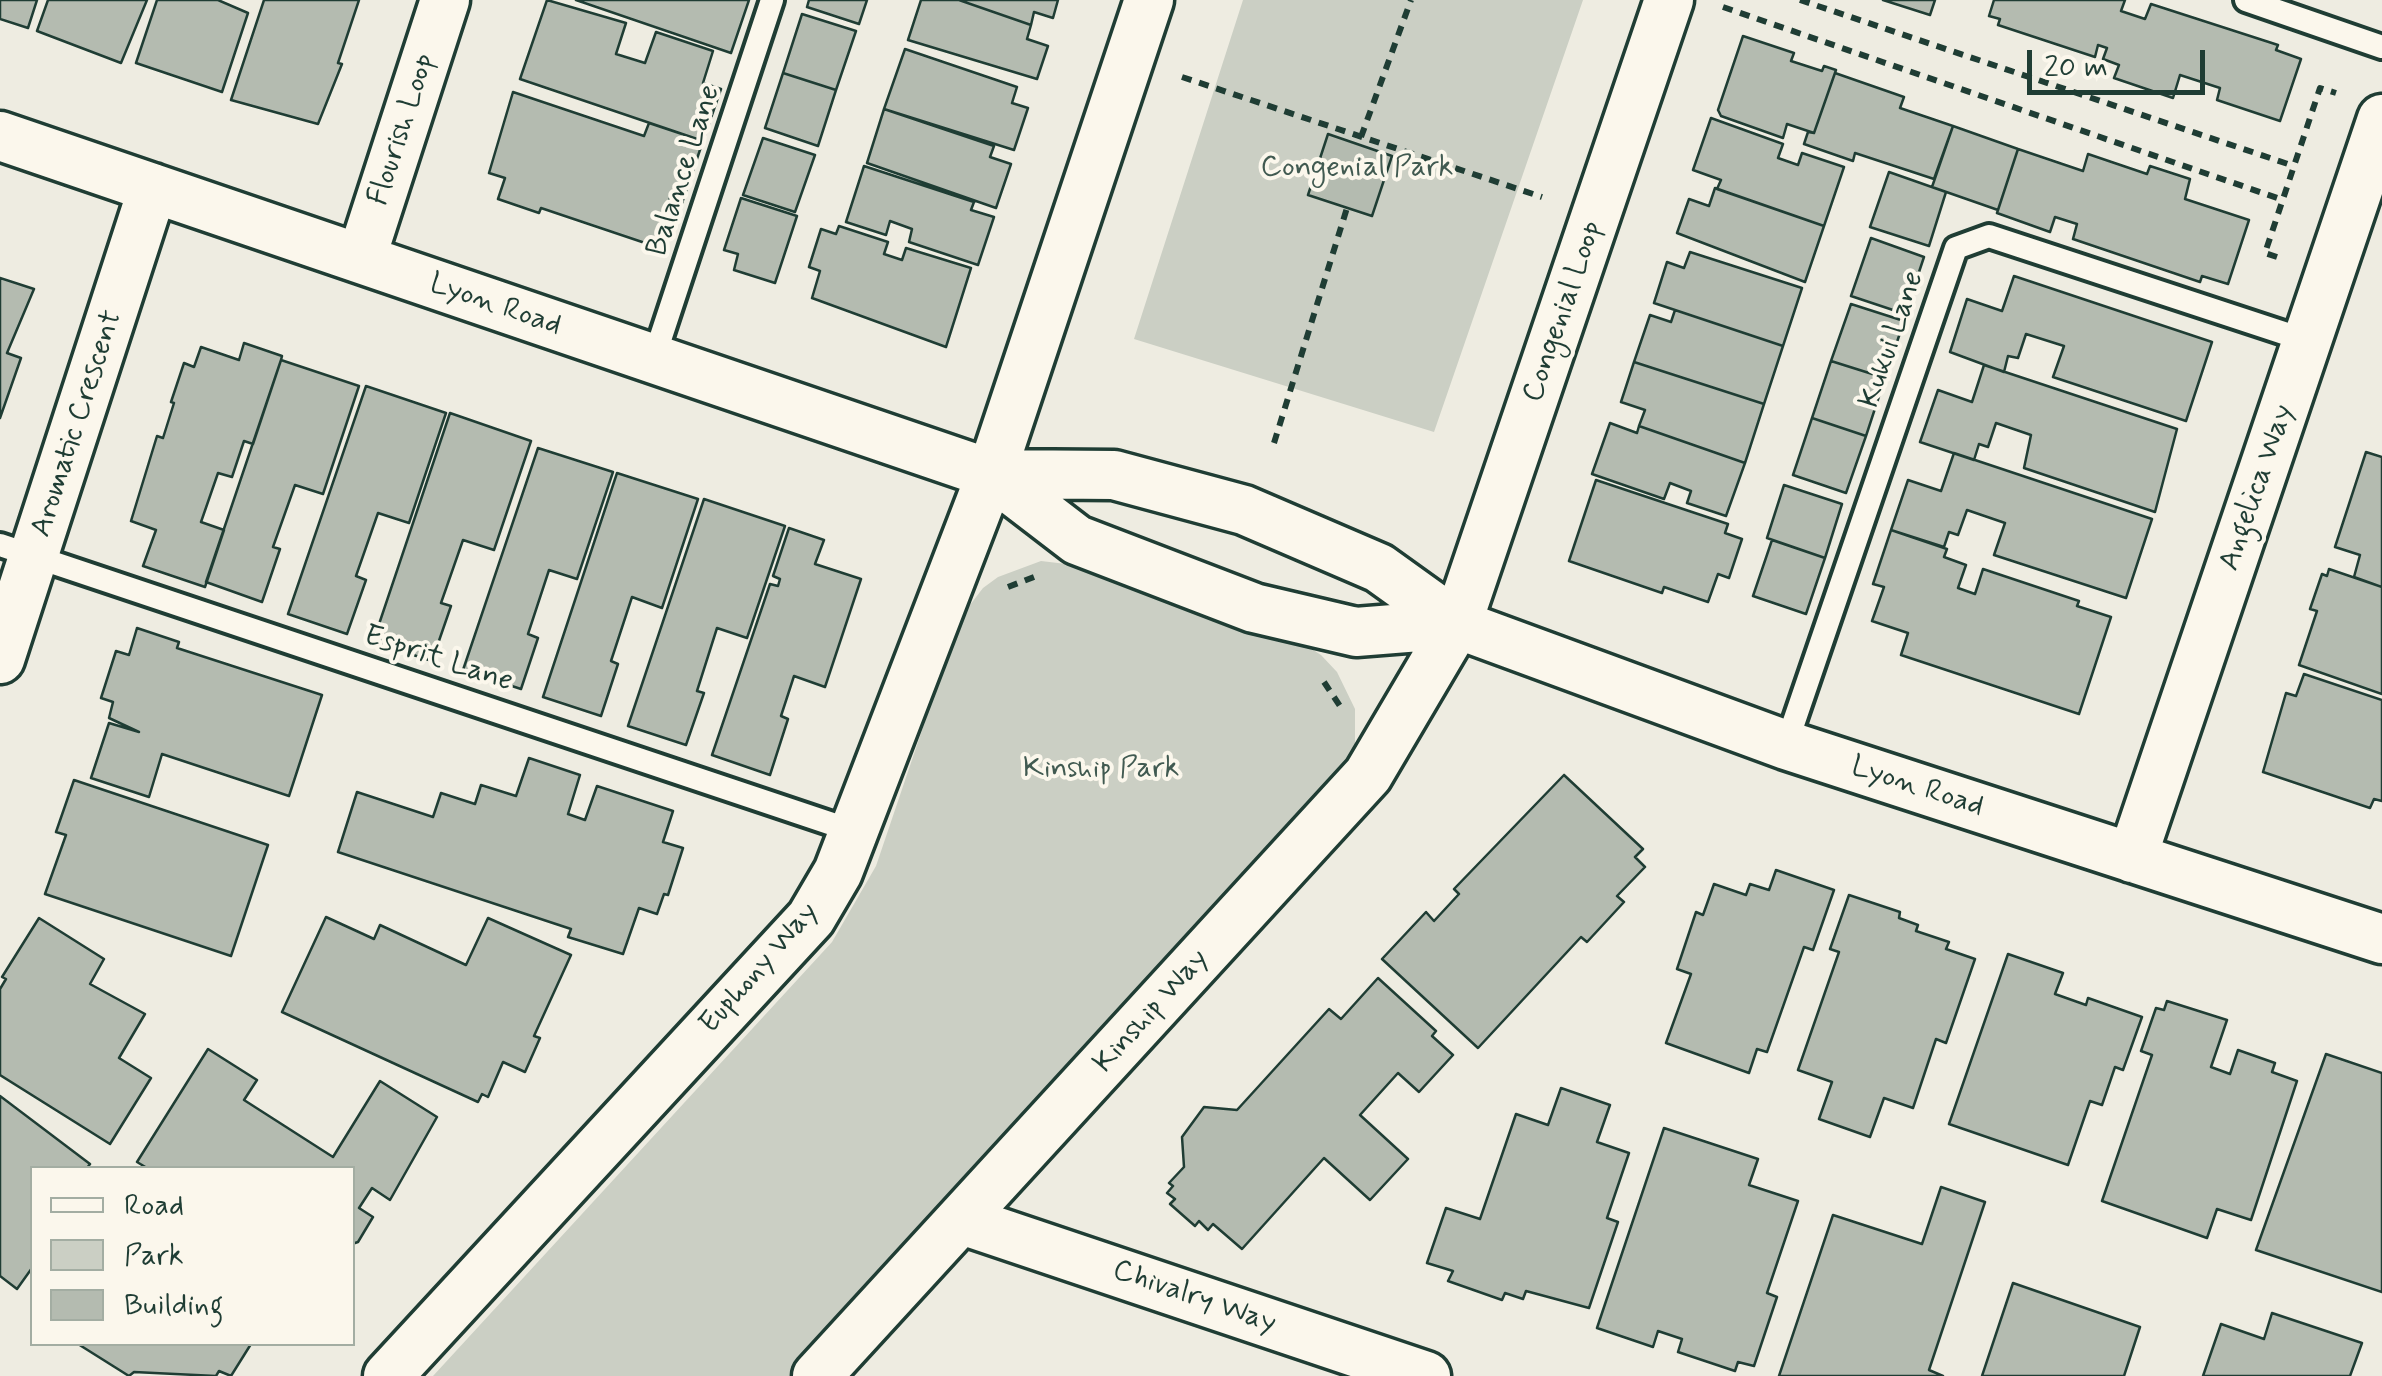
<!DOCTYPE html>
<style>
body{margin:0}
#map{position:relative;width:2382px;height:1376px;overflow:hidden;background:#eeece1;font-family:Mynerve,sans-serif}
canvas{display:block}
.legend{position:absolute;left:30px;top:1166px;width:325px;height:180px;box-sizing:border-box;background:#fbf7ec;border:2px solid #a3ada2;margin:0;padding:12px 18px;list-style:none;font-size:30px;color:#1f3d34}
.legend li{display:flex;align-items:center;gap:20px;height:50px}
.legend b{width:50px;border:2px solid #a3ada2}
.scale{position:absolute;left:2027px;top:50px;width:178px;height:45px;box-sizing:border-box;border:5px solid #1f3d34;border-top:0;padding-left:12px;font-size:30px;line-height:35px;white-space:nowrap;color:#1f3d34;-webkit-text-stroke:8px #fbf7ec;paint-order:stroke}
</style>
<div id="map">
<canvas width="2382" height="1376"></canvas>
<ul class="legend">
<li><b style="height:12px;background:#fbf7ec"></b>Road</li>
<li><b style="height:28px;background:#cbcfc4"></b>Park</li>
<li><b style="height:28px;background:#b4bbb0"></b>Building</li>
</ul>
<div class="scale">20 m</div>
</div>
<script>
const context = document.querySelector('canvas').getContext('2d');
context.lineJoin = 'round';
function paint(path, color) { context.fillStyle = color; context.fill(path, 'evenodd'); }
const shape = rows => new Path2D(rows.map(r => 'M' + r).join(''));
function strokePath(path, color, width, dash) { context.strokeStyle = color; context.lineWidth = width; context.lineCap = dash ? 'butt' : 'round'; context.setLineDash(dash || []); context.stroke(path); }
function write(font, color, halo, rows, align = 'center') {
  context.font = font + ' Mynerve,sans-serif'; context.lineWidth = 8; context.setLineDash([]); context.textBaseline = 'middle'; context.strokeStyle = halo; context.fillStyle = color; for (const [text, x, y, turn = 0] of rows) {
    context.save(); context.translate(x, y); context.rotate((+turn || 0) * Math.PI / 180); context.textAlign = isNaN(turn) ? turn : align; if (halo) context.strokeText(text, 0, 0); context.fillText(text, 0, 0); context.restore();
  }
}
paint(shape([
 [1243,0,1583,0,1434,432,1134,339],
 [1041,561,1083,566,1301,642,1321,655,1337,672,1355,709,1355,746,1338,781,789,1376,433,1376,832,942,876,866,960,618,983,588,998,577]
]), '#cbcfc4');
const building = shape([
 [0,0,37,0,28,28,0,19,0,0],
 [48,0,147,0,121,63,37,31,48,0],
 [157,0,218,0,248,13,222,92,136,63,157,0],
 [264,0,359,0,338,63,342,64,318,124,231,100,264,0],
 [547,0,626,23,616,54,645,63,656,32,713,51,703,83,721,89,703,141,520,79,547,0],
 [576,0,749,0,731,53,576,0],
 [809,0,867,0,859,24,807,7,809,0],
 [921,0,959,0,1031,25,1027,39,1048,46,1037,79,908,40,921,0],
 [959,0,1058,0,1053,18,1034,12,1031,25,959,0],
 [1883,0,1935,0,1930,15,1883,0],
 [1994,0,2125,0,2121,11,2145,19,2151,4,2278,45,2276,50,2301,59,2280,121,2217,100,2220,88,2180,75,2173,98,2114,78,2119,65,2103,59,2107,48,2098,45,2095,57,1998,25,2000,19,1989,16,1994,0],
 [802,14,856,31,836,90,783,73,802,14],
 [1743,36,1794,53,1791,61,1822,71,1824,66,1836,70,1814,133,1787,124,1783,138,1721,116,1718,110,1743,36],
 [905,49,1017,87,1012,103,1028,108,1014,150,884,109,905,49],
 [783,73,836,90,818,146,765,128,783,73],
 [1835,73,1904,97,1900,108,1953,126,1934,179,1855,153,1853,161,1804,144,1808,132,1814,133,1835,73],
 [513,92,644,136,649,123,703,141,682,203,670,198,654,246,541,208,539,213,498,199,505,178,489,173,513,92],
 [884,109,994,146,990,157,1011,164,996,208,867,163,884,109],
 [1711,118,1783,144,1778,158,1798,165,1802,153,1844,167,1824,226,1717,189,1721,180,1693,170,1711,118],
 [1953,126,2018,149,1998,210,1932,187,1953,126],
 [1328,134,1392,156,1372,216,1308,195,1328,134],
 [763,138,815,155,795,212,743,195,763,138],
 [2018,149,2083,171,2088,154,2147,174,2150,166,2190,179,2185,199,2249,220,2228,284,2202,276,2200,282,2073,239,2077,224,2055,217,2050,232,1997,213,2018,149],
 [864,166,974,202,971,210,994,217,978,265,909,242,912,229,890,221,886,235,846,222,864,166],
 [1889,172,1946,192,1929,246,1870,227,1889,172],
 [1715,188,1824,226,1805,282,1677,233,1689,199,1709,206,1715,188],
 [741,198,797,216,775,283,734,270,738,254,724,250,741,198],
 [839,226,888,242,884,254,902,260,906,248,971,268,946,347,812,298,820,271,809,267,821,229,836,234,839,226],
 [1871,238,1924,257,1905,314,1851,296,1871,238],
 [1690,252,1802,288,1783,346,1654,303,1667,262,1684,268,1690,252],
 [2014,276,2212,342,2186,421,2053,377,2064,346,2026,334,2018,358,2008,356,2004,372,1950,352,1967,299,2002,311,2014,276],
 [0,278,34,289,7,353,21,358,0,418,0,278],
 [1851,304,1904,321,1885,378,1831,361,1851,304],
 [1675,310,1783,346,1764,404,1634,362,1650,315,1671,322,1675,310],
 [244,343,282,356,281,360,253,444,244,441,232,477,218,473,201,522,224,530,205,587,143,566,156,530,131,521,157,436,163,438,174,403,171,402,184,363,194,367,201,347,239,360,244,343],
 [281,360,359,386,323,494,295,485,273,547,280,549,262,602,206,582,281,360],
 [1831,361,1885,378,1866,436,1812,418,1831,361],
 [1634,362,1764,404,1745,463,1639,426,1645,410,1621,402,1634,362],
 [1984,365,2177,429,2155,512,2024,468,2031,435,1996,423,1988,447,1979,444,1974,460,1920,442,1938,390,1972,402,1984,365],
 [366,386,446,413,409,523,378,513,356,576,366,580,347,634,288,614,366,386],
 [450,413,531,441,494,550,463,540,441,603,451,606,432,661,373,642,450,413],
 [1812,418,1866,436,1846,493,1793,475,1812,418],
 [1610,423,1637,433,1639,426,1745,463,1726,516,1687,503,1691,491,1670,483,1664,499,1592,474,1610,423],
 [538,448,613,472,577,579,549,570,528,634,538,638,521,689,463,670,538,448],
 [2366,452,2382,457,2382,587,2354,577,2360,555,2335,547,2366,452],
 [1954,453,2152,519,2126,598,1994,555,2005,523,1967,510,1958,535,1949,532,1944,547,1891,530,1908,480,1941,491,1954,453],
 [617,473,698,499,662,608,632,597,611,661,618,664,601,716,543,697,617,473],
 [1596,480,1728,524,1725,533,1742,539,1729,578,1718,574,1708,602,1664,587,1662,593,1569,561,1596,480],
 [1784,485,1842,504,1825,558,1767,538,1784,485],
 [704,499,785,526,747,638,717,628,697,691,704,693,686,745,628,726,704,499],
 [789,528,824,540,815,564,861,579,825,687,794,676,781,716,788,719,770,775,712,755,770,584,778,586,780,579,773,576,789,528],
 [1891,530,1947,549,1944,557,1966,565,1958,588,1975,594,1983,569,2079,601,2077,606,2111,617,2079,714,1901,655,1908,633,1872,621,1884,587,1873,584,1891,530],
 [1772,540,1825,558,1806,614,1753,596,1772,540],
 [2329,569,2382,587,2382,694,2299,665,2317,611,2310,609,2322,574,2327,576,2329,569],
 [137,628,179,642,177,648,322,695,289,796,162,754,149,797,91,778,109,723,139,732,109,718,113,702,101,698,116,651,129,655,137,628],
 [2304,674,2382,700,2382,801,2374,799,2370,808,2263,772,2286,693,2296,696,2304,674],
 [529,758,580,775,568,814,585,820,597,786,673,811,663,842,683,848,668,895,664,894,657,914,639,908,623,954,568,937,571,929,338,852,357,792,433,817,441,793,475,804,481,785,516,796,529,758],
 [1564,775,1643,849,1635,857,1645,867,1617,896,1624,902,1587,942,1581,937,1478,1048,1382,959,1426,912,1434,921,1459,894,1454,889,1564,775],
 [74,780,268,845,231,956,45,894,66,835,56,832,74,780],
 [1776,870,1834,890,1813,950,1804,947,1767,1052,1757,1049,1749,1073,1666,1043,1691,974,1677,969,1696,912,1703,915,1714,884,1746,895,1750,884,1769,890,1776,870],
 [1849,895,1900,912,1899,918,1918,925,1916,931,1949,942,1946,949,1975,959,1946,1043,1936,1039,1913,1108,1884,1098,1870,1137,1819,1119,1832,1082,1798,1070,1839,952,1830,949,1849,895],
 [326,917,374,939,380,925,466,965,488,918,571,955,534,1036,540,1038,525,1072,503,1062,488,1097,482,1094,478,1102,282,1012,326,917],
 [39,918,104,959,90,984,145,1014,119,1058,151,1078,110,1144,0,1075,0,989,6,979,2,977,39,918],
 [2008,954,2063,973,2055,994,2086,1005,2088,998,2142,1017,2123,1070,2115,1067,2102,1105,2090,1101,2068,1165,1949,1124,2008,954],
 [1378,978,1436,1031,1432,1036,1453,1055,1419,1092,1398,1073,1360,1115,1408,1159,1370,1200,1324,1158,1242,1249,1213,1224,1208,1230,1199,1221,1195,1226,1170,1204,1175,1199,1167,1193,1173,1186,1169,1183,1184,1167,1182,1137,1204,1107,1237,1110,1329,1009,1341,1019,1378,978],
 [2167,1001,2227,1020,2211,1067,2230,1074,2238,1050,2275,1063,2272,1072,2297,1081,2251,1220,2217,1209,2207,1238,2102,1201,2152,1055,2141,1051,2156,1008,2164,1010,2167,1001],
 [208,1049,257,1080,244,1100,333,1157,380,1081,437,1117,390,1200,372,1188,359,1208,373,1217,358,1242,352,1244,352,1168,147,1168,137,1162,208,1049],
 [2326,1054,2382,1073,2382,1292,2256,1250,2326,1054],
 [1561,1088,1610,1105,1597,1142,1629,1153,1607,1218,1618,1222,1589,1308,1526,1291,1523,1299,1505,1293,1502,1300,1448,1281,1453,1271,1427,1263,1446,1208,1480,1219,1516,1114,1548,1125,1561,1088],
 [0,1096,90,1164,87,1168,32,1168,32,1268,17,1289,0,1276,0,1096],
 [1664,1128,1758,1159,1749,1185,1798,1201,1767,1293,1777,1297,1754,1366,1738,1362,1735,1371,1678,1352,1682,1339,1658,1331,1653,1347,1597,1328,1664,1128],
 [1941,1187,1985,1202,1929,1370,1943,1376,1779,1376,1833,1215,1922,1244,1941,1187],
 [2013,1283,2140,1327,2124,1376,1982,1376,2013,1283],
 [2272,1313,2362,1343,2350,1376,2203,1376,2221,1324,2264,1339,2272,1313],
 [78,1344,251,1344,231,1376,219,1371,216,1376,134,1372,129,1376,78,1344]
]);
paint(building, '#b4bbb0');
strokePath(building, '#1f3d34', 2.5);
const service = shape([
 [2246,0,2382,47],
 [653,361,772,0],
 [0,545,856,832],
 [1786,745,1956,248,1989,236,2308,341]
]);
const minor = shape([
 [0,136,991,474,1114,475,1244,510,1379,568,1457,624,1786,745,2382,939],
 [361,259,445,0],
 [991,474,1077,540,1254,608,1356,632,1457,624],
 [0,659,153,188],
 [2132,858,2382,119],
 [962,1220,1426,1376],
 [388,1376,811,918,838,872,991,474,1149,0],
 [817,1376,1368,775,1457,624,1669,0]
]);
strokePath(service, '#1f3d34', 30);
strokePath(minor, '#1f3d34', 55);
strokePath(shape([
 [1800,0,2294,166],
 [1723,7,2283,200],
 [1182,77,1542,197],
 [1361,137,1411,0],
 [2277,257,2265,253,2320,88,2336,93],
 [1274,443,1347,208],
 [1008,587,1034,577],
 [1324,682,1342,709]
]), '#1f3d34', 6, [10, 8]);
strokePath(service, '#fbf7ec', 22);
strokePath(minor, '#fbf7ec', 48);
write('30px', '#1f3d34', '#fbf7ec', [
 ["Flourish Loop",403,130,-72],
 ["Balance Lane",685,171,-72],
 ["Lyon Road",495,306,19],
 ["Congenial Loop",1564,312,-71],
 ["Kukui Lane",1893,340,-71],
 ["Aromatic Crescent",78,424,-72],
 ["Angelica Way",2258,488,-71],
 ["Esprit Lane",438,660,18],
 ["Lyon Road",1917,788,18],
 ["Euphony Way",760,969,-49],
 ["Kinship Way",1152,1012,-48],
 ["Chivalry Way",1194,1298,19]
]);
write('30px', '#415a51', '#fbf7ec', [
 ["Congenial Park",1357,169],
 ["Kinship Park",1101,770]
]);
</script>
